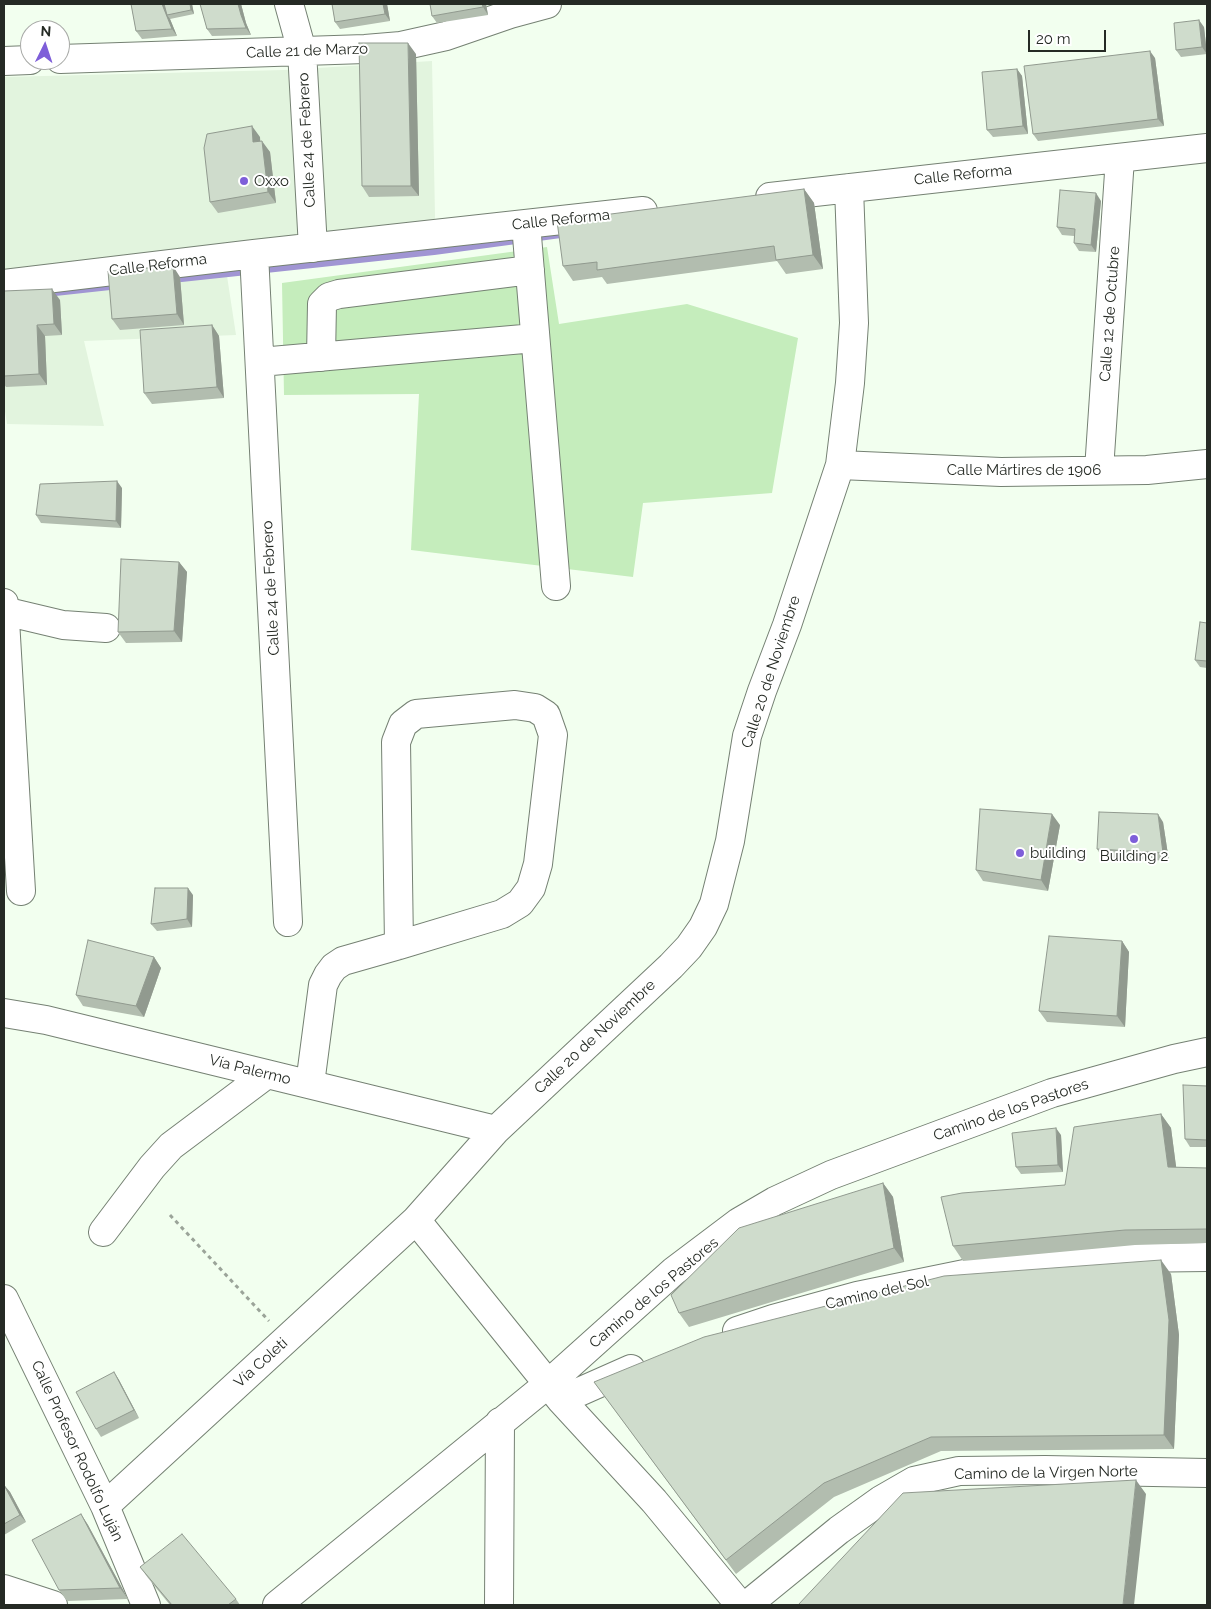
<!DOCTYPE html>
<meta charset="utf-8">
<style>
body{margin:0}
#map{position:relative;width:1211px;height:1609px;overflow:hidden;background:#f2ffef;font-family:Raleway,sans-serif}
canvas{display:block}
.frame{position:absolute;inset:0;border:5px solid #252a24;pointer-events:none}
.north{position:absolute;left:20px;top:20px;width:50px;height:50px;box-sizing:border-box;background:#fff;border:1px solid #a8aaa7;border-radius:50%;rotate:4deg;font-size:14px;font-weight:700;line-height:20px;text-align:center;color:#252a24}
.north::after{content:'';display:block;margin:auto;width:18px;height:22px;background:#7e5ed9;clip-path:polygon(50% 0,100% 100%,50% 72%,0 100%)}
.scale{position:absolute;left:1028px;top:30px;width:78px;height:22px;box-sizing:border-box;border:2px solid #252a24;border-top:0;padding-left:6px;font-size:15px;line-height:18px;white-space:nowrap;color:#252a24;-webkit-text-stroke:4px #fff;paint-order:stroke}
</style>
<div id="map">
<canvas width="1211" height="1609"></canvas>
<div class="frame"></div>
<div class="north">N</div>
<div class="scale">20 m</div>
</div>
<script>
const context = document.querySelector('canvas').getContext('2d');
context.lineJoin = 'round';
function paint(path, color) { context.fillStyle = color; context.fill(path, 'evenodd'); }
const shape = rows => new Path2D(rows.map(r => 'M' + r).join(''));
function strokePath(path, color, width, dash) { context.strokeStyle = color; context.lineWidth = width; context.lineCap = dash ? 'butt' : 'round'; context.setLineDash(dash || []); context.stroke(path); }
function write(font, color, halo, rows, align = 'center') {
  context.font = font + ' Raleway,sans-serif'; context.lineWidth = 4; context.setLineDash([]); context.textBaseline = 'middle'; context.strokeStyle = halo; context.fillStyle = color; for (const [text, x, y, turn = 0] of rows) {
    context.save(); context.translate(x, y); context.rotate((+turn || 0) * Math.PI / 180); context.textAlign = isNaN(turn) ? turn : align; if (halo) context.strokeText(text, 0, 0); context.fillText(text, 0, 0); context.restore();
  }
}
paint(shape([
 [432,61,435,216,434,251,227,276,236,335,84,341,104,426,7,424,4,405,4,77,284,70]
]), '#e2f4de');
paint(shape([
 [547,247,559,324,687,304,798,338,772,493,643,503,633,577,411,550,419,394,284,395,282,283]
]), '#c5edbc');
strokePath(shape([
 [172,279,434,251,568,233],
 [46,293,119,285]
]), '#a095d3', 8);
const minor = shape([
 [289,4,302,51,313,248],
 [60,59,365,49,401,46,446,36,510,14,547,4],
 [4,61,30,60],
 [770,197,1207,148],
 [526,224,556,586],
 [254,254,288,922],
 [4,284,254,254,643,211],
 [321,357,322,304,329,297,339,294,530,270],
 [260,362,535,338],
 [840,465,1001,472,1147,470,1207,464],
 [1099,470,1120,158],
 [4,603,21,891],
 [4,611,63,625,106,628],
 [4,1013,46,1020,496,1130],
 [310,1084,323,985,328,975,334,967,343,961,399,945,502,914,520,903,531,888,538,864,553,735,546,715,535,708,515,705,416,714,403,724,396,742,399,945],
 [103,1232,152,1167,171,1146,267,1074],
 [4,1299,105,1506,146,1605],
 [737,1331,773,1319,857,1296,989,1269,1052,1262,1125,1258,1207,1257],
 [561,1400,631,1369],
 [105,1506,416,1220],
 [4,1589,53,1605],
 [277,1605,548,1384,674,1271,739,1222,775,1201,831,1175,1052,1093,1174,1059,1207,1052],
 [499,1605,500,1422],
 [740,1605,654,1501,561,1400,416,1220,496,1130,671,966,689,947,703,927,714,904,730,841,747,736,762,691,787,625,840,465,850,383,854,323,849,188],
 [747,1605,839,1530,881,1500,914,1481,959,1471,1045,1470,1207,1473]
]);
strokePath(minor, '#758173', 30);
strokePath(shape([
 [170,1215,269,1321]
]), '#9ba499', 3, [4, 4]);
strokePath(minor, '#fff', 28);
paint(shape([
 [131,4,192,4,194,14,170,19,177,36,142,39,136,31],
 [200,4,241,4,246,23,251,35,212,36,207,29],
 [332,4,387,4,390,21,340,29,335,22],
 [486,4,488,15,437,23,432,16],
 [1204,27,1207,54,1181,57,1176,50],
 [416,54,419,196,369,197,362,186],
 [1155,58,1164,126,1038,141,1033,134],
 [1017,69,1022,76,1028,134,993,137,987,130],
 [260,137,260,141,270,152,276,203,218,213,210,202],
 [804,189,814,203,823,269,786,274,777,261,607,284,602,277,573,281,563,266],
 [1101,201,1096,252,1079,251,1074,243,1074,236,1062,235,1057,227],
 [180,277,184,325,120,330,112,319],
 [4,291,60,300,62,335,45,336,47,385,6,387,4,384],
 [212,325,219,336,224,398,152,404,144,393],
 [122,488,121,528,41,523,36,515],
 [179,562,187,572,182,642,126,643,118,632],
 [1207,623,1207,668,1200,667,1195,660],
 [1163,822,1169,861,1102,857,1097,849],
 [1060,825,1048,891,983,881,976,870],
 [193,895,192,927,157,931,151,924],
 [1122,941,1129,952,1125,1027,1047,1022,1039,1011],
 [154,957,161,968,144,1017,83,1006,76,995],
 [1207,1086,1207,1147,1190,1147,1185,1139],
 [1161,1114,1171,1128,1176,1167,1207,1168,1207,1243,1135,1245,963,1261,953,1246,1065,1185],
 [1061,1135,1063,1172,1021,1174,1016,1167],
 [883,1183,893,1197,904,1262,689,1327,679,1313],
 [1171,1274,1179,1335,1174,1449,941,1451,834,1497,736,1574,594,1382],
 [114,1372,119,1380,139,1418,101,1437,96,1429],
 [4,1485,10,1492,26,1522,4,1535],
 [81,1514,88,1525,128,1599,67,1601,59,1590],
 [140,1567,236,1599,240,1605,170,1605,148,1578]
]), '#b2bdaf');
paint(shape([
 [162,4,164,4,167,15,170,19,177,36,172,29],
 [190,4,192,4,194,14,191,10],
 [238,4,241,4,246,23,251,35,246,28,241,15],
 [383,4,387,4,390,21,385,14],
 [482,4,486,4,488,15,483,7],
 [1199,20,1204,27,1207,54,1202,47],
 [408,43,416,54,419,196,411,186],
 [1150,51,1155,58,1164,126,1158,119],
 [1017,69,1022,76,1028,134,1023,126],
 [252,126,260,137,261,153,253,142],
 [262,141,270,152,276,203,268,192],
 [804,189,814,203,823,269,813,255],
 [1096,193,1101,201,1096,252,1091,245],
 [173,266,180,277,184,325,177,314],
 [52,289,60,300,62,335,54,324],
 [37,325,45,336,47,385,39,374],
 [212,325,219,336,224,398,217,387],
 [117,481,122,488,121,528,116,521],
 [179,562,187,572,182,642,174,631],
 [1052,814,1060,825,1048,891,1041,880],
 [1158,814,1163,822,1169,861,1163,853],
 [188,888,193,895,192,927,187,919],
 [1122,941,1129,952,1125,1027,1117,1016],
 [154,957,161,968,144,1017,136,1006],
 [1161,1114,1171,1128,1178,1181,1168,1167],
 [1056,1128,1061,1135,1063,1172,1058,1165],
 [883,1183,893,1197,904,1262,894,1248],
 [1161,1260,1171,1274,1179,1335,1174,1449,1164,1435],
 [114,1372,119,1380,139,1418,134,1410],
 [1136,1480,1146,1494,1134,1605,1123,1605],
 [4,1485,10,1492,26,1522,20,1515],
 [81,1514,88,1525,128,1599,120,1588]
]), '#919a8f');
const building = shape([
 [131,4,162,4,172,29,136,31,131,4],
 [164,4,190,4,191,10,167,15,164,4],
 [200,4,238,4,241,15,246,28,207,29,200,4],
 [332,4,383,4,385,14,335,22,332,4],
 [430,4,482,4,483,7,432,16,430,4],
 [1199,20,1202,47,1176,50,1174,23,1199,20],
 [359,43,408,43,411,186,362,186,359,43],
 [1150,51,1158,119,1033,134,1024,66,1150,51],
 [1017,69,1023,126,987,130,982,72,1017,69],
 [252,126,253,142,262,141,268,192,210,202,204,148,207,134,252,126],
 [804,189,813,255,776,260,774,246,597,270,597,262,563,266,557,221,804,189],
 [1060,190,1096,193,1091,245,1074,243,1075,229,1057,227,1060,190],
 [173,266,177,314,112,319,108,271,173,266],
 [52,289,54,324,37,325,39,374,4,376,4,291,52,289],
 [212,325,217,387,144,393,140,330,212,325],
 [117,481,116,521,36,515,40,484,117,481],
 [121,559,179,562,174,631,118,632,121,559],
 [1200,622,1207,623,1207,661,1195,660,1200,622],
 [980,809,1052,814,1041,880,976,870,980,809],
 [1099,812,1158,814,1163,853,1097,849,1099,812],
 [155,888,188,888,187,919,151,924,155,888],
 [1049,936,1122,941,1117,1016,1039,1011,1049,936],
 [88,940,154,957,136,1006,76,995,88,940],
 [1183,1085,1207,1086,1207,1140,1185,1139,1183,1085],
 [1161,1114,1168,1167,1207,1168,1207,1229,1125,1230,953,1246,941,1197,962,1193,1065,1185,1074,1127,1161,1114],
 [1056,1128,1058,1165,1016,1167,1012,1133,1056,1128],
 [883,1183,894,1248,679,1313,671,1295,739,1228,883,1183],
 [1161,1260,1169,1320,1164,1435,931,1437,824,1483,726,1560,594,1382,704,1337,944,1276,1161,1260],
 [114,1372,134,1410,96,1429,76,1392,114,1372],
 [1136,1480,1123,1605,798,1605,903,1493,1136,1480],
 [4,1485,20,1515,4,1524,4,1485],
 [81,1514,120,1588,59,1590,32,1540,81,1514],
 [182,1534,236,1599,228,1605,172,1605,140,1567,182,1534]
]);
paint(building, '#cfdccc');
strokePath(building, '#919a8f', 1);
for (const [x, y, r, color] of [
 [244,181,5,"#7e5ed9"],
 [1134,839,5,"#7e5ed9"],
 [1020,853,5,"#7e5ed9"]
]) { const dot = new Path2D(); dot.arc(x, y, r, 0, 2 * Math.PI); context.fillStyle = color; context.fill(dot); strokePath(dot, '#fff', 2); }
write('15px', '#252a24', '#fff', [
 ["Calle 21 de Marzo",307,51,-2],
 ["Calle 24 de Febrero",307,140,-93],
 ["Calle Reforma",963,175,-6],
 ["Calle Reforma",561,220,-6],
 ["Calle Reforma",158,265,-7],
 ["Calle 12 de Octubre",1110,314,-86],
 ["Calle Mártires de 1906",1024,470],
 ["Calle 24 de Febrero",271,588,-93],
 ["Calle 20 de Noviembre",771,672,-72],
 ["Calle 20 de Noviembre",595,1037,-43],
 ["Vía Palermo",250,1070,14],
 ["Camino de los Pastores",1011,1110,-19],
 ["Camino de los Pastores",654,1293,-40],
 ["Camino del Sol",877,1293,-13],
 ["Vía Coleti",261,1363,-42],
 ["Calle Profesor Rodolfo Luján",77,1451,65],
 ["Camino de la Virgen Norte",1046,1473,-1]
]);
write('15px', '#252a24', '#fff', [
 ["Oxxo",254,181],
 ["building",1030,853],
 ["Building 2",1134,856,"center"]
], 'left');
</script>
